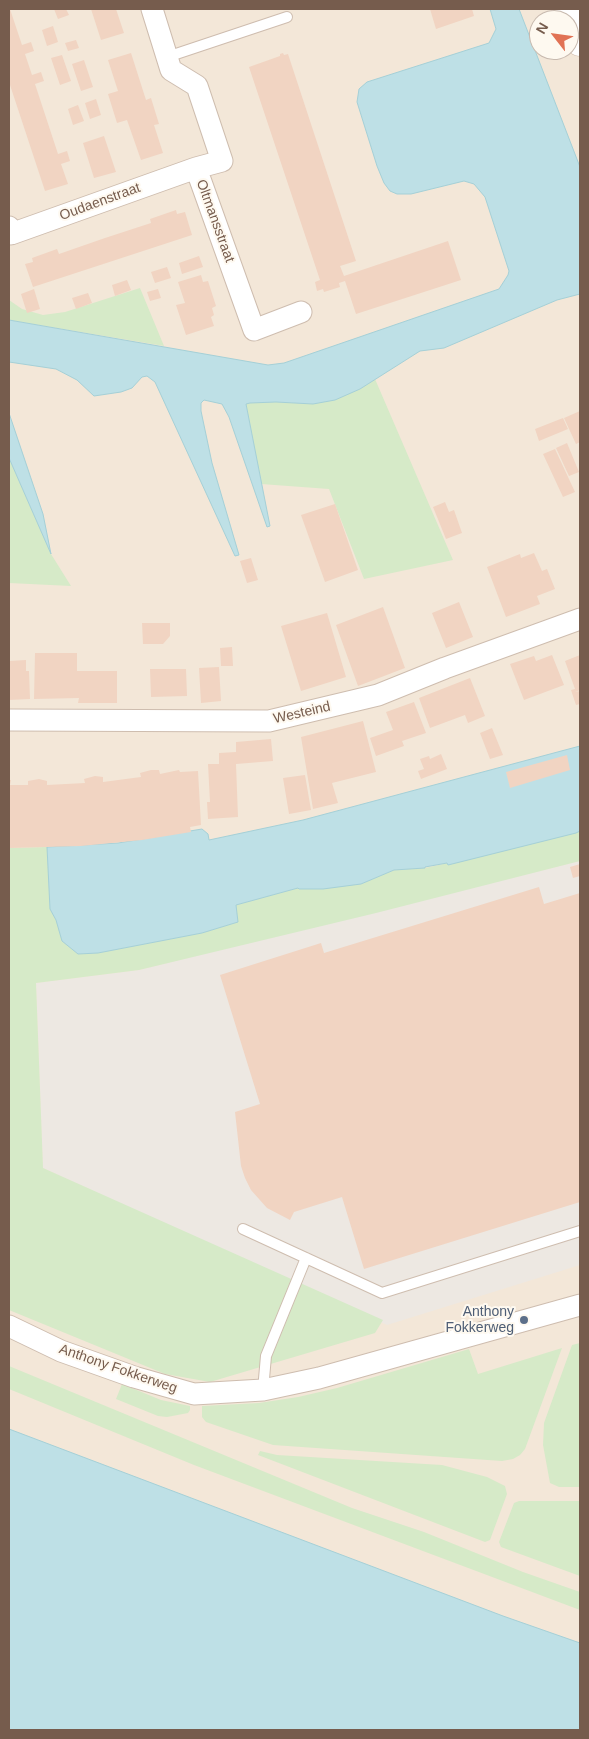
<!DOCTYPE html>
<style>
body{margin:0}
#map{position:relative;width:589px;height:1739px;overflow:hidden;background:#fcf5ea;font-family:Arial,sans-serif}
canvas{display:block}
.frame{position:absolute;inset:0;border:10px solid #765c4d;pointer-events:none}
.north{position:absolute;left:529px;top:10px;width:50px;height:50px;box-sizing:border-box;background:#fef9f0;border:1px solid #c8baaf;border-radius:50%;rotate:300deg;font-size:14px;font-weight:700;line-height:20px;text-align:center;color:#765c4d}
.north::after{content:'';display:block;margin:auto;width:18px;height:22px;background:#e17254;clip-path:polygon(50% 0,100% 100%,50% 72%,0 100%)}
</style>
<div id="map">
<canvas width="589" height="1739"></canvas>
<div class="frame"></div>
<div class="north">N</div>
</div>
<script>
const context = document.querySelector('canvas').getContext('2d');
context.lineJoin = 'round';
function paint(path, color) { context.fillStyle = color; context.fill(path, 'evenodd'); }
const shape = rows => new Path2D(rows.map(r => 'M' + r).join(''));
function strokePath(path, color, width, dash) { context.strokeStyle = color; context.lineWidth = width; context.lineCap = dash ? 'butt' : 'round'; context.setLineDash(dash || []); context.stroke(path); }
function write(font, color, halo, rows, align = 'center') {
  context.font = font + ' Arial,sans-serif'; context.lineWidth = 4; context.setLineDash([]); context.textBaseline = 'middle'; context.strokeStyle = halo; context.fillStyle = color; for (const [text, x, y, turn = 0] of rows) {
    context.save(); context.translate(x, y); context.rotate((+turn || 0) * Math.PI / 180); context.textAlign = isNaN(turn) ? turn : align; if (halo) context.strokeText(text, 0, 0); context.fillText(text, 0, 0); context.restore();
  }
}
paint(shape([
 [9,9,580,9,580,1671,9,1447],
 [539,20,569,20,569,50,539,50]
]), '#f3e7d8');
paint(shape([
 [580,861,580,1265,387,1325,43,1168,36,983,139,970]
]), '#ede8e2');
paint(shape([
 [140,288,164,346,9,320,9,300,22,309,43,315,65,312],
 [375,379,453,560,364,579,329,489,261,484,246,404,250,403,276,402,313,404,360,389],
 [9,458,51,554,71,586,9,583],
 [580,831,580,861,376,913,139,970,36,983,43,1168,383,1320,375,1333,210,1382,165,1374,9,1310,9,848,47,847,50,909,56,920,62,941,78,954,98,953,202,933,238,922,236,905,298,888,299,889,361,884,394,870,425,868,502,851],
 [580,1343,580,1487,559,1487,550,1483,543,1445,544,1423,572,1345],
 [562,1348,525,1449,520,1455,513,1459,502,1461,273,1445,206,1422,202,1417,202,1406,259,1403,298,1397,337,1388,469,1349,478,1374],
 [9,1366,352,1508,424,1532,523,1572,580,1592,580,1610,194,1465,9,1389],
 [122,1384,161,1400,190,1406,190,1410,188,1413,167,1417,158,1416,116,1399],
 [260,1451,277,1455,442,1465,487,1477,505,1486,507,1494,490,1540,485,1542,258,1455],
 [519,1501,580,1501,580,1576,501,1547,499,1542,514,1503]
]), '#d6eac8');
const water = shape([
 [490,9,519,9,580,167,580,294,557,300,444,348,420,351,360,389,335,400,313,404,276,402,250,403,246,404,270,526,267,527,229,417,222,404,204,400,201,403,201,411,212,463,239,555,235,556,155,382,147,376,142,377,132,388,121,392,94,396,77,380,56,369,9,362,9,320,268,365,284,363,499,289,508,275,509,271,485,197,474,184,464,181,411,194,397,194,390,191,384,183,377,166,357,102,359,89,367,82,489,43,496,29,490,9],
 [9,413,43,514,51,554,9,458,9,413],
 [580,746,580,831,576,833,448,865,447,863,425,867,425,868,394,870,361,884,323,889,299,889,298,888,236,905,238,922,202,933,98,953,78,954,62,941,56,920,50,909,47,847,118,843,202,829,208,834,209,840,303,820,580,746],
 [9,1429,503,1616,580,1643,580,1730,9,1730,9,1429]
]);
paint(water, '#bee0e6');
strokePath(water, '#a5d0d7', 1);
paint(shape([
 [9,9,10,9,22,45,31,42,34,51,25,54,32,75,41,72,44,81,35,84,58,154,67,151,70,161,61,164,68,184,45,191,10,85,9,85],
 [54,9,66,9,69,15,58,19],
 [91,9,116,9,124,33,101,40],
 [430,9,472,9,474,16,436,29],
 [53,26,58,42,47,46,42,30],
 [76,40,79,48,68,51,65,43],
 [131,53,146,100,151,98,159,124,154,125,163,153,141,160,127,120,117,123,108,94,118,91,108,60],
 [283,53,284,55,288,54,356,261,340,266,344,276,448,241,461,280,356,314,345,281,339,283,340,287,324,292,323,289,317,291,315,282,320,280,249,67,280,56,280,54],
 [62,55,71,81,60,85,51,58],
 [84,60,93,87,81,91,72,64],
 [96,99,101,115,90,119,85,103],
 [78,105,84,121,73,125,68,109],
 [104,136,116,172,94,178,83,143],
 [176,210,177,214,185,212,192,235,33,287,25,264,33,262,32,258,57,249,59,254,105,238,151,223,150,219],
 [199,256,203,267,182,274,179,263],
 [167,267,171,278,155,283,151,272],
 [201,275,203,282,208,281,216,306,212,308,214,315,211,317,214,326,186,335,176,305,185,303,178,282],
 [127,280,131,290,115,296,112,285],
 [34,289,40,309,27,313,21,294],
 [158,289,161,298,150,301,147,292],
 [88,293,92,303,76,309,72,298],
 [580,411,580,442,576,444,564,418],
 [563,418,568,429,539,441,535,429],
 [567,443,579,472,569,476,556,448],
 [555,449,575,492,563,497,543,454],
 [445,502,449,512,454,510,462,533,446,539,433,507],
 [335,504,358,570,325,582,301,515],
 [534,553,542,571,547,569,555,589,537,596,540,604,506,617,487,567,520,554,521,558],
 [251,558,258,580,247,583,240,561],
 [459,602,473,637,446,648,432,613],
 [383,607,405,668,358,686,336,625],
 [327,613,346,677,301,691,281,626],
 [142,623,170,623,170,636,163,644,143,644],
 [232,647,233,666,221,666,220,648],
 [35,653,77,653,77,671,117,671,117,703,78,703,79,698,34,699],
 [552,655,564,685,524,700,510,664,534,656,536,661],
 [580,655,580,690,575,692,580,691,580,704,576,705,571,690,575,689,565,661],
 [26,660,26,671,29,671,30,699,9,700,9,661],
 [219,667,221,701,201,703,199,668],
 [150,669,186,669,187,696,151,697],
 [470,678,485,716,468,723,465,715,430,728,419,698],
 [414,702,426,733,402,741,404,746,376,756,370,738,393,730,386,712],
 [363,721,376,772,332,783,338,803,313,809,301,737],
 [492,728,503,755,490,759,480,733],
 [271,739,273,761,236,764,238,817,208,819,207,802,210,802,208,764,219,764,219,753,236,752,236,742],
 [441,754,447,769,421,779,418,771,424,769,420,759,429,756,430,759],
 [567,755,570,770,510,788,506,772],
 [151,770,159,770,160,774,179,770,180,772,198,771,201,825,190,827,191,832,142,840,81,846,9,848,9,780,11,780,10,785,28,785,28,781,39,779,47,781,47,785,85,783,84,779,95,776,103,777,103,782,141,777,140,773],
 [305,775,311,810,289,814,283,778],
 [580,864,580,876,573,878,570,867],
 [539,887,544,904,580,893,580,1202,364,1269,342,1197,294,1212,290,1220,267,1208,251,1190,245,1178,241,1166,235,1112,260,1104,220,975,321,943,324,953]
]), '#f1d4c2');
const lane = shape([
 [167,57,287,17],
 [243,1229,382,1293,580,1231],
 [263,1390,266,1356,306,1258]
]);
const street = shape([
 [196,168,254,330,301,312],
 [9,227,11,234,196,168,222,161,197,86,171,70,152,9],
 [9,720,269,721,378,695,445,668,580,619],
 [9,1326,61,1351,134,1377,194,1394,263,1390,319,1378,580,1305]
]);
const secondary = shape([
 [566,9,580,42]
]);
strokePath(lane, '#cebdaf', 12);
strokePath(street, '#cebdaf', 23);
strokePath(secondary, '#d3bfaf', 29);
strokePath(lane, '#fff', 10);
strokePath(street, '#fff', 21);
strokePath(secondary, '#fff', 28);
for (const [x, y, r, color] of [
 [524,1320,5,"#5c6f8a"]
]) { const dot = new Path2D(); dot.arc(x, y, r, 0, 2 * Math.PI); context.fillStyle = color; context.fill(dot); strokePath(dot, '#fef9f0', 2); }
write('14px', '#765c4d', '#fef9f0', [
 ["Oudaenstraat",100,202,-20],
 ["Oltmansstraat",215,221,70],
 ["Westeind",302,713,-13],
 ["Anthony Fokkerweg",118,1369,19]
]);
write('14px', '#4e5e75', '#fef9f0', [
 ["Anthony",514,1312],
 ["Fokkerweg",514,1328]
], 'right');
</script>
